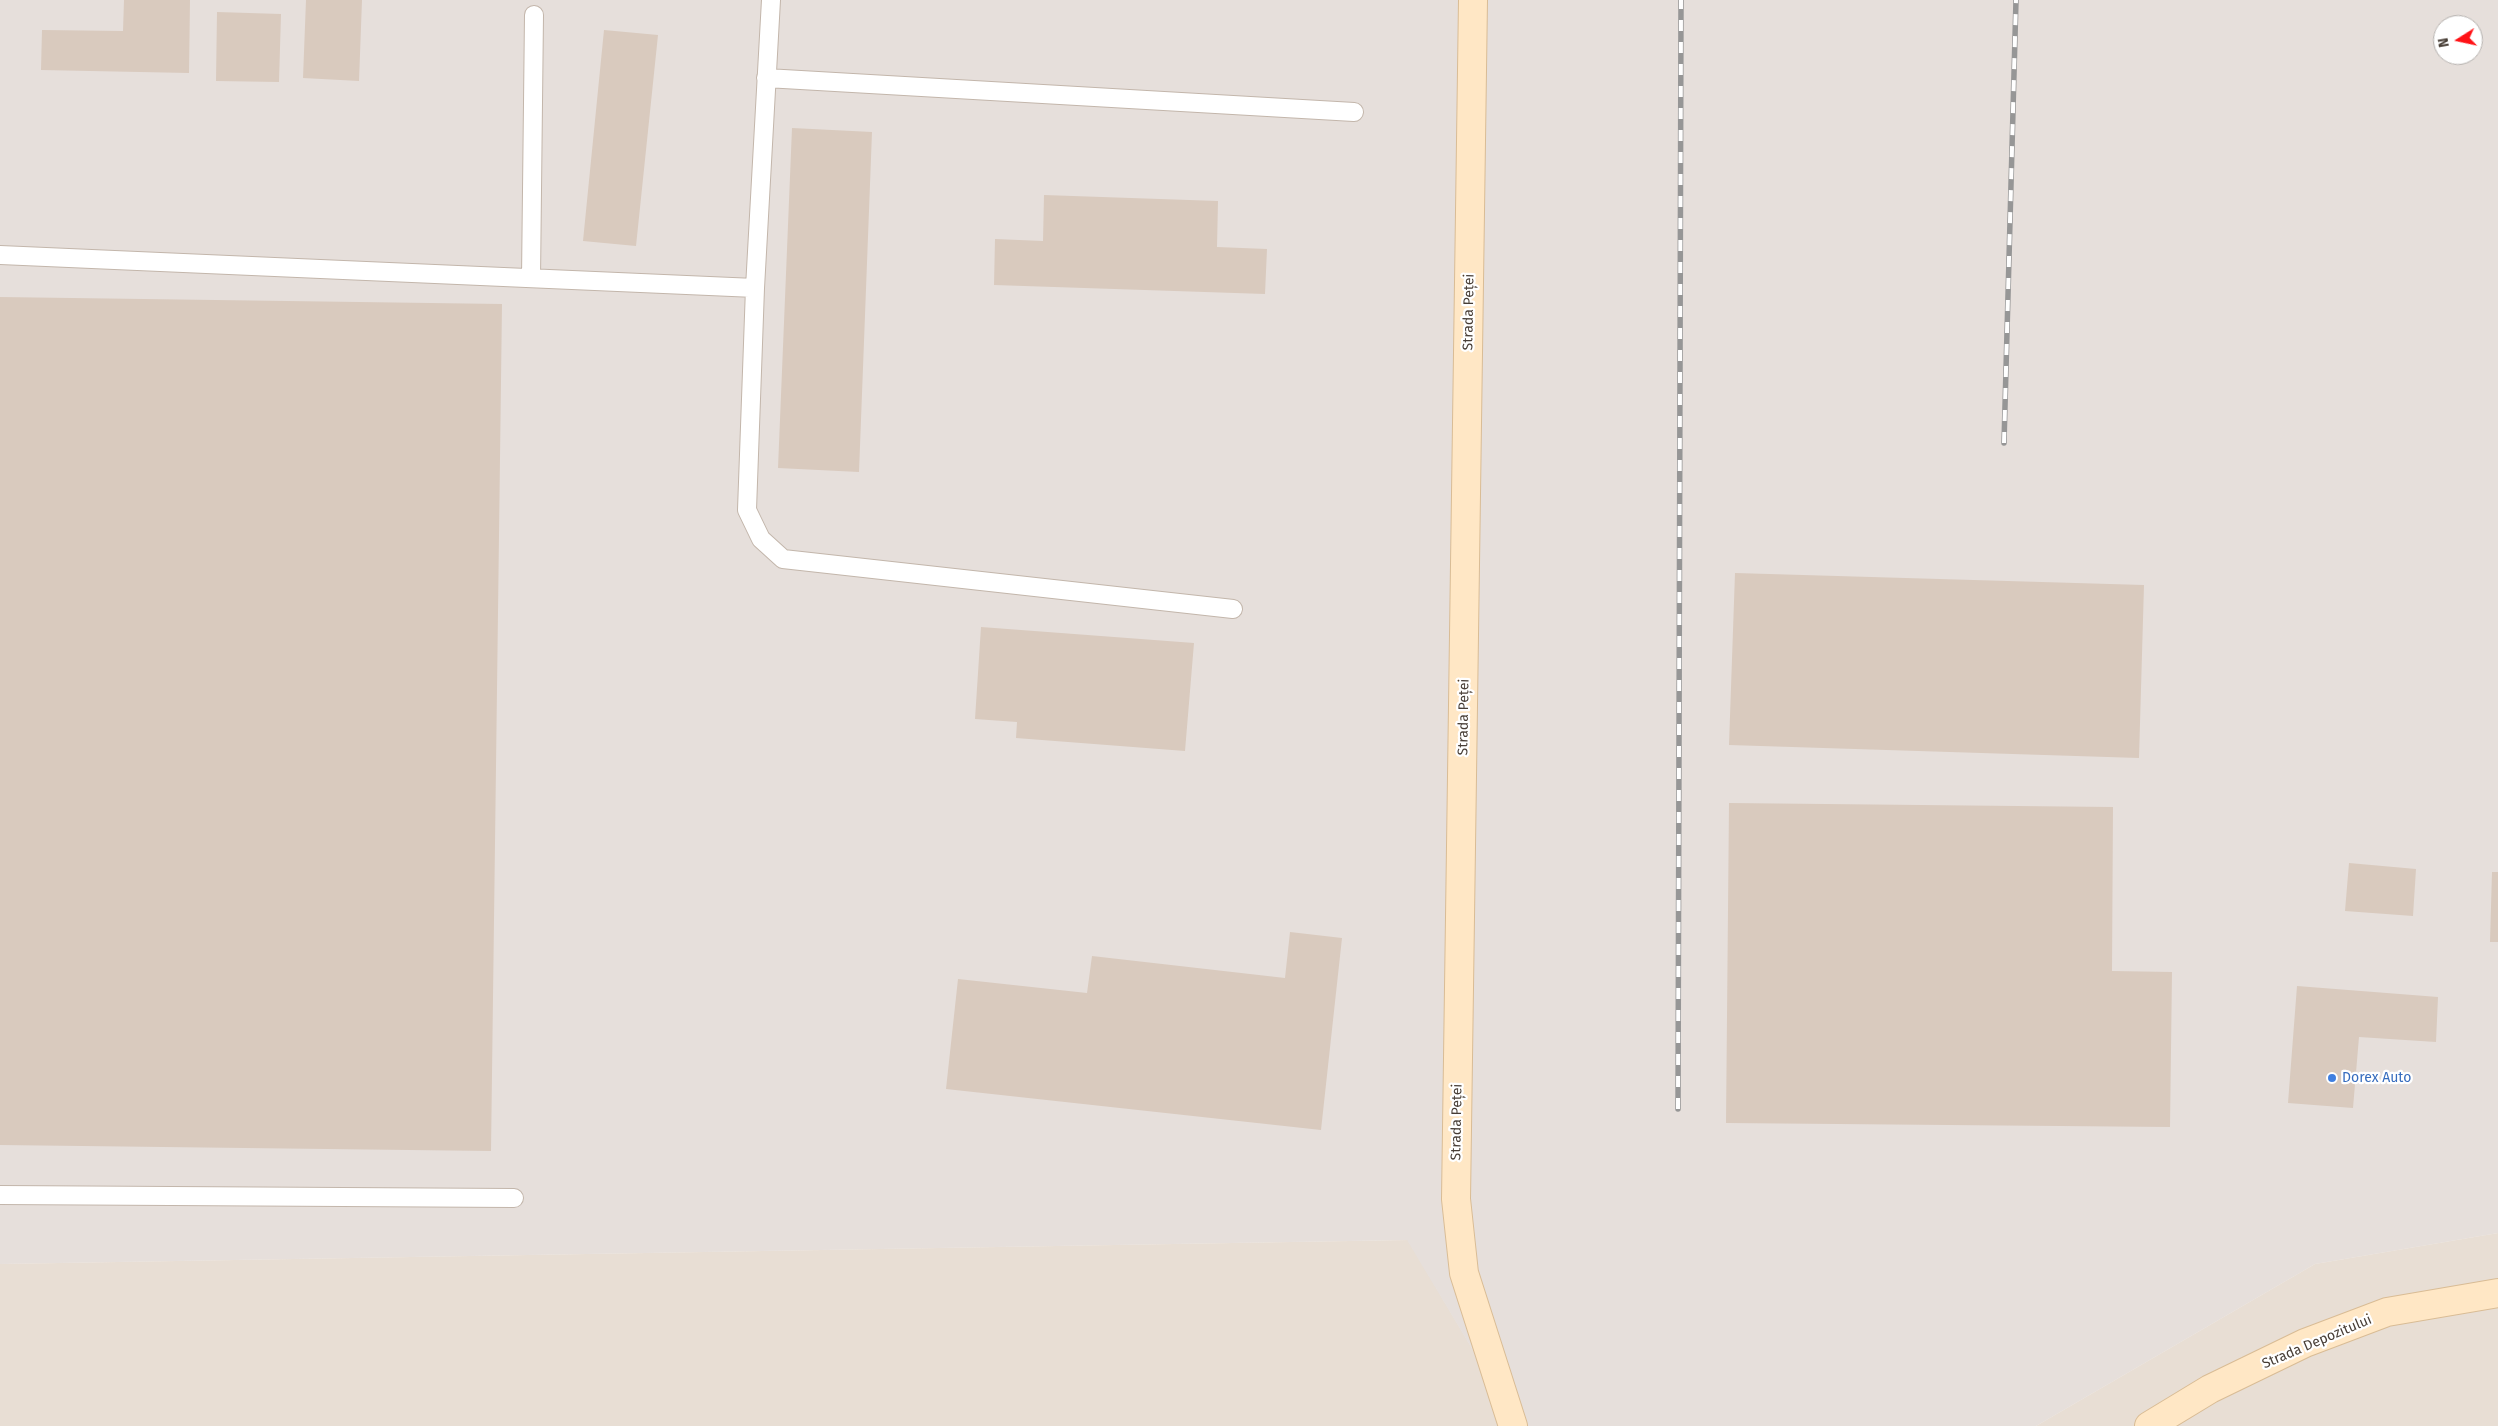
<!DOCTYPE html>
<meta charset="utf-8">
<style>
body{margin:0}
#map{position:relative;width:2498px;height:1426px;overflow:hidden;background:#f4ede6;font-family:"Fira Sans",sans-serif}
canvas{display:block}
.north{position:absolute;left:2433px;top:15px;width:50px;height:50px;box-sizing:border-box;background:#fff;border:1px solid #b5b1ae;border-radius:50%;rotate:260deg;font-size:14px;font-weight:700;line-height:20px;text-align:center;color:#473d35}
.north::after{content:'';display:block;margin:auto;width:18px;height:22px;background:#ff1216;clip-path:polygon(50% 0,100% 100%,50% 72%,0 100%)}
</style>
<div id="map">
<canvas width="2498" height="1426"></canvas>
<div class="north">N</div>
</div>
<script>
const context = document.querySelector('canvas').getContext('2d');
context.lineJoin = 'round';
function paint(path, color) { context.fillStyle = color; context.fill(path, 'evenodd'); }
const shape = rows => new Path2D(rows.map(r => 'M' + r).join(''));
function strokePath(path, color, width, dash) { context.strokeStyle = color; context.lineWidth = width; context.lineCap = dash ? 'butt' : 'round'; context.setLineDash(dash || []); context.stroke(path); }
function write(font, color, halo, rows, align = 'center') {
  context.font = font + ' "Fira Sans",sans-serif'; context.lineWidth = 4.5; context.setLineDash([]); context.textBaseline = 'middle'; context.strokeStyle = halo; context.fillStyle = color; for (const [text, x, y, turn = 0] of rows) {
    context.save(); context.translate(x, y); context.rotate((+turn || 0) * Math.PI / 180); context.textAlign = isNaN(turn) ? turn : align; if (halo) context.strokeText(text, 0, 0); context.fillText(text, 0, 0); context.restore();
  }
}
paint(shape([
 [2498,1233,2498,1426,2036,1426,2315,1264],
 [1408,1240,1518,1426,0,1426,0,1264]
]), '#e8ded4');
paint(shape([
 [0,0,2498,0,2498,1233,2315,1264,2036,1426,1518,1426,1407,1240,0,1264],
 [2443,25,2473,25,2473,55,2443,55]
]), '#e6dfdb');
paint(shape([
 [124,0,190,0,189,73,41,70,42,30,123,31],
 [306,0,362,0,359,81,303,78],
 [217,12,281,14,279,82,216,81],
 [604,30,658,35,636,246,583,241],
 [792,128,872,132,859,472,778,468],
 [1044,195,1218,201,1217,247,1267,249,1265,294,994,285,995,239,1043,241],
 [0,297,502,304,491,1151,0,1145],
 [1735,573,2144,585,2139,758,1729,745],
 [981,627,1194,643,1185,751,1016,738,1017,722,975,719],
 [1729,803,2113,807,2112,971,2172,972,2170,1127,1726,1123],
 [2349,863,2416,869,2413,916,2345,911],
 [2492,872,2498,872,2498,942,2490,942],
 [1290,932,1342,938,1321,1130,946,1089,958,979,1087,993,1092,956,1285,978],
 [2297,986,2438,997,2436,1042,2359,1037,2353,1108,2288,1103]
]), '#d9cabe');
const lane = shape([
 [771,0,755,288,747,510,761,539,783,559,1233,609],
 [766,78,1354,112],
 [0,255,755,288],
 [531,278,534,15],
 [0,1195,514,1198]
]);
const secondary = shape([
 [1473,0,1456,1199,1464,1273,1513,1426],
 [2149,1426,2210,1389,2305,1343,2387,1312,2498,1293]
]);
strokePath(lane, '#c3b6ab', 20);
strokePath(secondary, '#d9bc95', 30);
strokePath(lane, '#fff', 18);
strokePath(secondary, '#ffe7c5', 28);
const rail = shape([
 [2004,443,2016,0],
 [1678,1109,1681,0]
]);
strokePath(rail, '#969696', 5.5);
strokePath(rail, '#fff', 4, [11]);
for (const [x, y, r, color] of [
 [2332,1078,5,"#3f7fe0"]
]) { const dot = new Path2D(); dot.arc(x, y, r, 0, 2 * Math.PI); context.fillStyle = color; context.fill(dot); strokePath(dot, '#fff', 2); }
write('14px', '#473d35', '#fff', [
 ["Strada Peței",1469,312,-89],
 ["Strada Peței",1464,717,-89],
 ["Strada Peței",1457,1122,-89],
 ["Strada Depozitului",2317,1342,-23]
]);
write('14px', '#366cbe', '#fff', [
 ["Dorex Auto",2342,1078]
], 'left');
</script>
